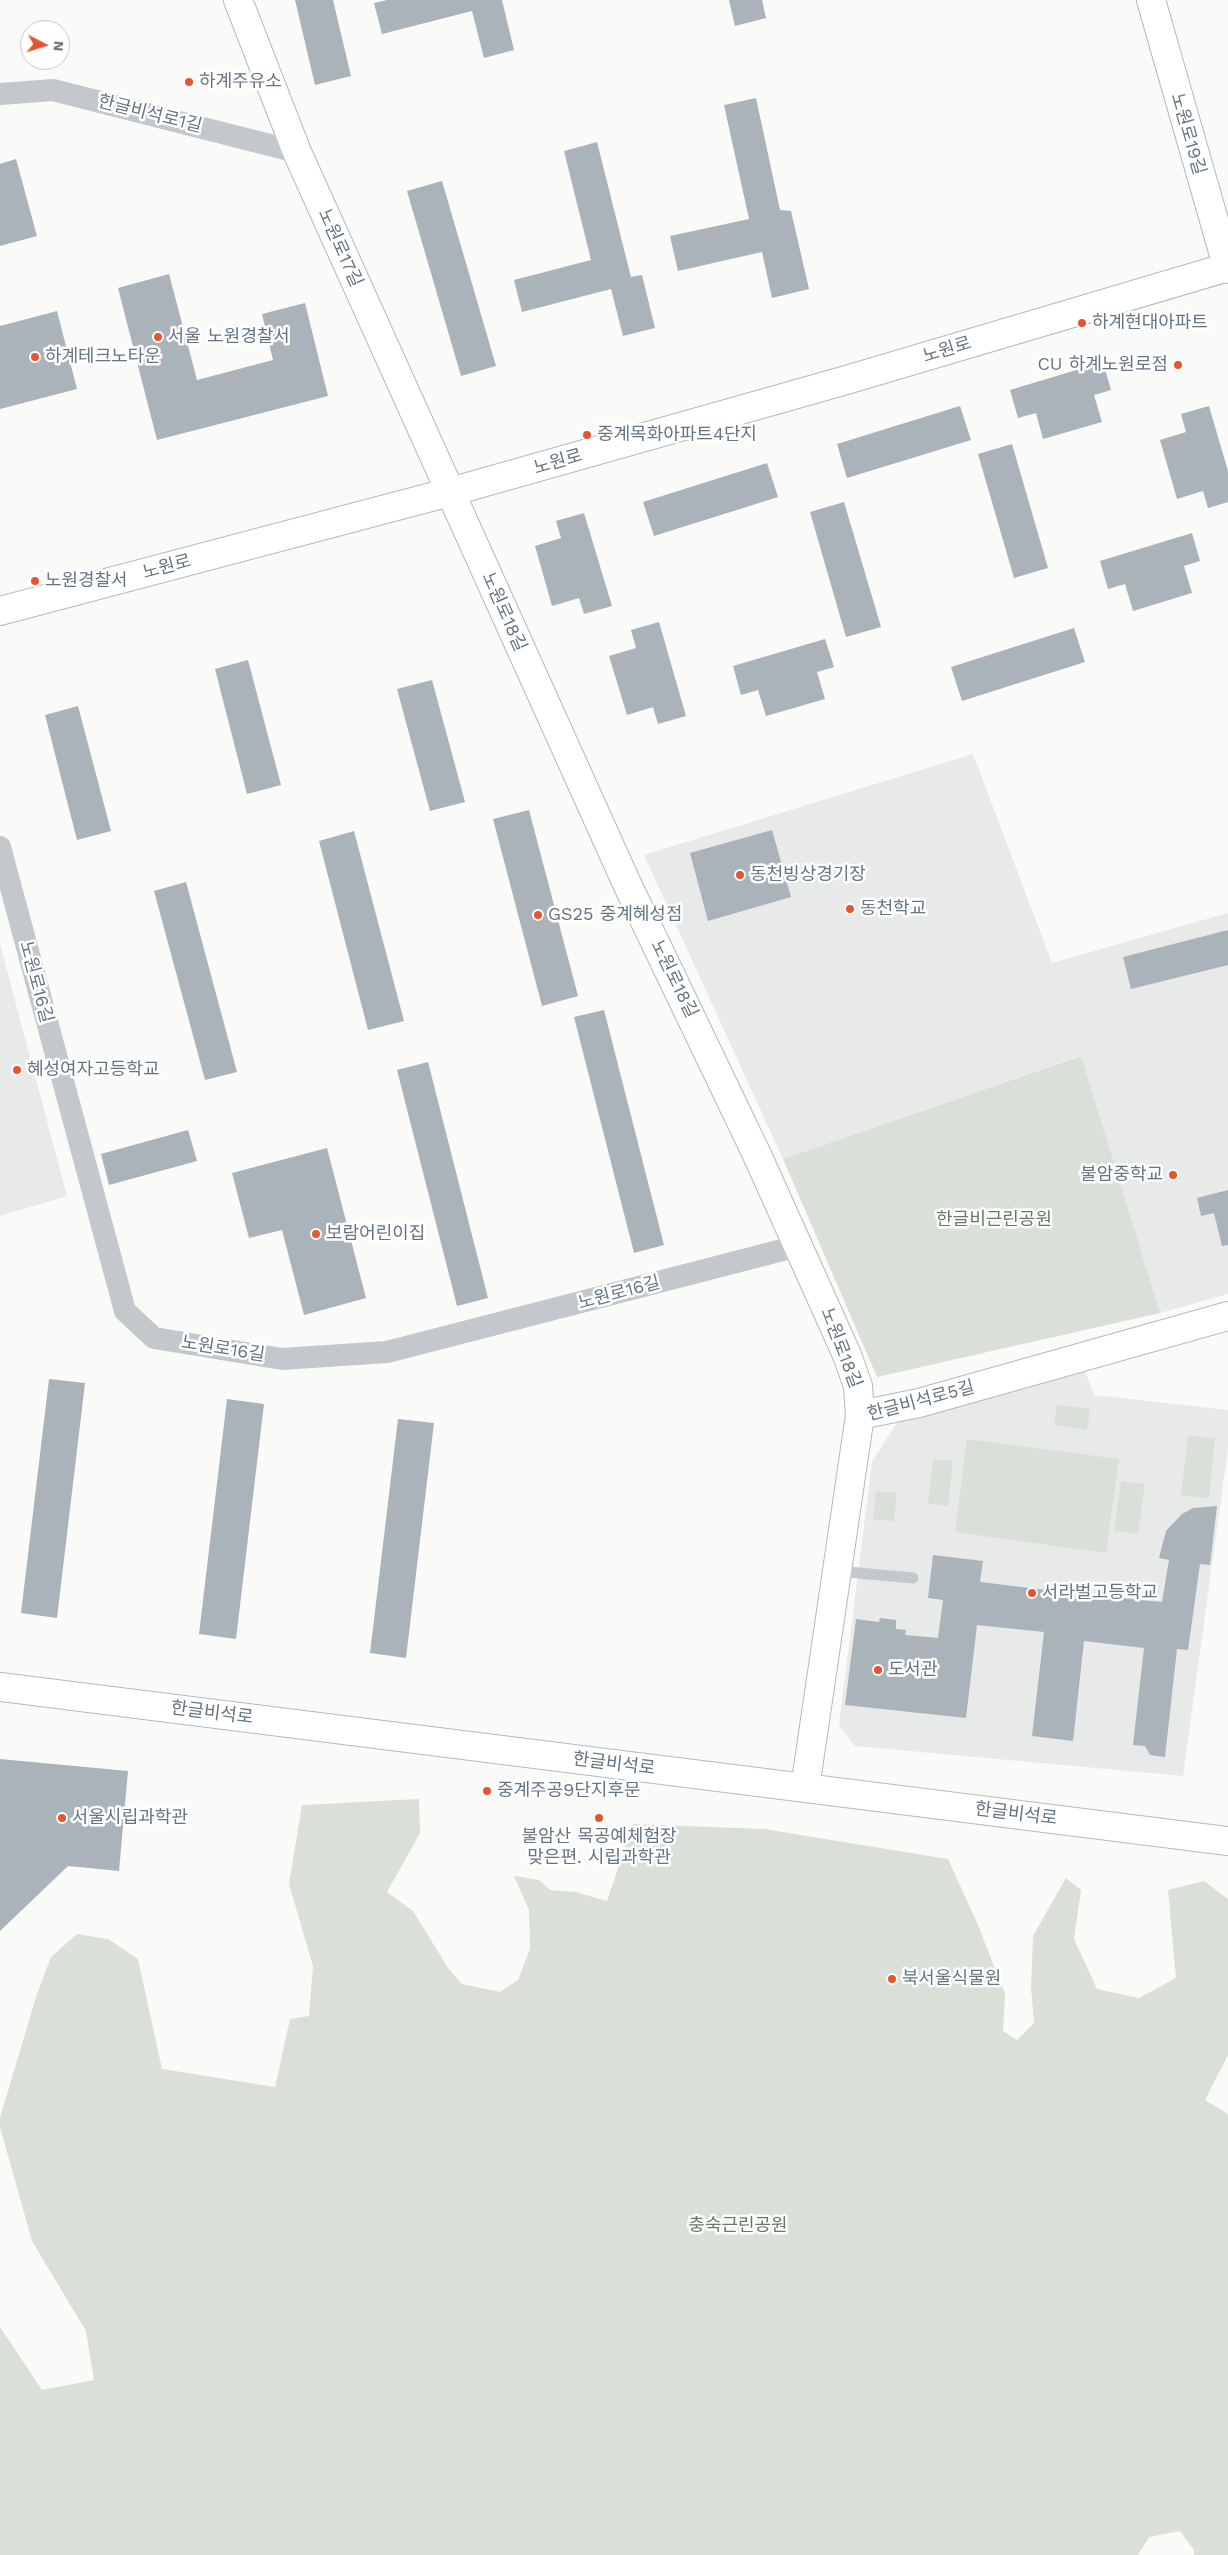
<!DOCTYPE html>
<meta charset="utf-8">
<style>
body{margin:0}
#map{position:relative;width:1228px;height:2555px;overflow:hidden;background:#fafaf8;font-family:"Work Sans",sans-serif}
canvas{display:block}
.north{position:absolute;left:20px;top:20px;width:50px;height:50px;box-sizing:border-box;background:#fff;border:1px solid #c1c8cd;border-radius:50%;rotate:95deg;font-size:14px;font-weight:700;line-height:20px;text-align:center;color:#657683}
.north::after{content:'';display:block;margin:auto;width:18px;height:22px;background:#e4572e;clip-path:polygon(50% 0,100% 100%,50% 72%,0 100%)}
</style>
<div id="map">
<canvas width="1228" height="2555"></canvas>
<div class="north">N</div>
</div>
<script>
const context = document.querySelector('canvas').getContext('2d');
context.lineJoin = 'round';
function paint(path, color) { context.fillStyle = color; context.fill(path, 'evenodd'); }
const shape = rows => new Path2D(rows.map(r => 'M' + r).join(''));
function strokePath(path, color, width, dash) { context.strokeStyle = color; context.lineWidth = width; context.lineCap = dash ? 'butt' : 'round'; context.setLineDash(dash || []); context.stroke(path); }
function write(font, color, halo, rows, align = 'center') {
  context.font = font + ' "Work Sans","Noto Sans KR",sans-serif'; context.lineWidth = 5; context.setLineDash([]); context.textBaseline = 'middle'; context.strokeStyle = halo; context.fillStyle = color; for (const [text, x, y, turn = 0] of rows) {
    context.save(); context.translate(x, y); context.rotate((+turn || 0) * Math.PI / 180); context.textAlign = isNaN(turn) ? turn : align; if (halo) context.strokeText(text, 0, 0); context.fillText(text, 0, 0); context.restore();
  }
}
paint(shape([
 [973,754,1052,963,1228,913,1228,1294,1160,1313,1080,1056,783,1159,644,855],
 [0,944,67,1196,0,1216],
 [1083,1366,1094,1395,1228,1410,1228,1448,1183,1776,855,1746,839,1725,872,1462,898,1421]
]), '#e8e9e9');
paint(shape([
 [1081,1056,1160,1313,877,1377,783,1159],
 [1057,1405,1090,1409,1087,1430,1054,1425],
 [1188,1436,1215,1438,1209,1498,1181,1495],
 [967,1439,1119,1459,1106,1553,955,1532],
 [933,1459,953,1461,948,1506,928,1504],
 [1121,1481,1145,1484,1138,1534,1114,1531],
 [876,1491,897,1493,894,1521,873,1519],
 [419,1799,420,1833,387,1892,413,1911,448,1968,462,1984,500,1992,518,1980,530,1949,529,1910,514,1876,539,1880,550,1890,576,1892,607,1901,633,1824,764,1829,948,1859,978,1925,1005,1994,1003,2031,1017,2040,1034,2023,1031,1987,1033,1936,1066,1878,1081,1890,1074,1939,1097,1989,1139,1998,1176,1978,1168,1890,1204,1881,1228,1899,1228,2055,1205,2100,1228,2114,1228,2555,1194,2555,1194,2550,1180,2531,1149,2537,1138,2555,0,2555,0,2327,42,2390,94,2380,86,2331,32,2241,0,2127,0,2118,36,1997,51,1957,77,1934,108,1939,138,1959,162,2069,275,2087,290,2019,309,2016,313,1966,289,1884,302,1805]
]), '#dadfd7');
paint(shape([
 [295,0,333,0,351,76,315,85],
 [387,0,502,0,514,50,484,58,472,11,382,34,374,3],
 [729,0,762,0,766,18,735,26],
 [756,98,780,210,791,211,809,289,772,298,762,252,678,271,670,236,749,219,724,105],
 [597,142,631,277,642,275,655,328,623,336,611,289,522,312,514,280,591,260,564,151],
 [16,159,37,236,0,246,0,164],
 [442,181,496,366,461,376,407,191],
 [169,274,197,380,273,360,262,314,305,303,328,396,157,440,118,288],
 [57,311,77,389,0,409,0,326],
 [1103,362,1111,390,1094,395,1102,422,1043,439,1036,413,1018,418,1010,390],
 [960,406,971,440,847,478,837,444],
 [1209,406,1228,471,1228,502,1208,508,1203,491,1177,499,1160,440,1186,432,1181,414],
 [1012,444,1048,568,1014,578,978,454],
 [767,463,778,497,654,536,643,502],
 [844,502,881,627,846,637,810,512],
 [584,513,612,606,584,614,579,598,552,606,535,546,561,538,556,521],
 [1192,533,1200,561,1184,566,1192,593,1133,611,1125,584,1108,589,1100,561],
 [659,622,686,716,658,724,653,707,627,715,609,656,636,648,631,630],
 [1074,628,1085,662,962,701,951,667],
 [825,639,834,667,817,672,825,699,766,716,758,690,741,695,733,666],
 [248,660,281,785,247,794,215,669],
 [432,680,465,802,430,811,397,689],
 [78,706,111,831,77,840,45,715],
 [529,810,578,996,542,1006,493,819],
 [772,830,791,897,708,921,690,853],
 [354,831,404,1021,368,1030,319,841],
 [186,882,237,1072,205,1080,154,891],
 [1228,930,1228,965,1131,989,1123,957],
 [604,1010,664,1245,634,1253,574,1017],
 [428,1062,488,1298,457,1306,397,1070],
 [188,1130,197,1161,109,1185,101,1154],
 [327,1148,366,1298,304,1315,282,1230,249,1238,232,1173],
 [1228,1190,1228,1245,1222,1246,1214,1213,1201,1216,1197,1198],
 [49,1379,85,1383,57,1618,21,1613],
 [227,1399,264,1404,236,1639,199,1634],
 [398,1419,434,1423,406,1658,370,1653],
 [1217,1506,1210,1565,1200,1564,1188,1650,1177,1649,1165,1757,1150,1755,1145,1746,1133,1745,1144,1648,1084,1641,1073,1741,1032,1736,1044,1632,977,1625,966,1718,845,1705,856,1619,879,1622,880,1618,896,1620,896,1629,906,1630,905,1635,938,1638,943,1600,928,1598,933,1555,983,1561,980,1582,1046,1590,1045,1596,1078,1599,1078,1594,1162,1602,1169,1560,1159,1558,1166,1531,1182,1514,1193,1508],
 [0,1759,128,1771,119,1871,68,1866,0,1931]
]), '#aab3b9');
const secondary = shape([
 [238,0,297,152,628,886,758,1157,847,1355,858,1386,860,1415,805,1788],
 [1151,0,1228,269],
 [0,611,450,492,843,381,1228,267],
 [860,1415,919,1403,1228,1316],
 [0,1687,1228,1841]
]);
strokePath(secondary, '#b3babf', 30);
strokePath(shape([
 [837,1571,913,1578]
]), '#c3c8cc', 11);
strokePath(shape([
 [0,94,53,90,297,152],
 [0,847,125,1311,154,1338,282,1359,387,1352,798,1246]
]), '#c3c8cc', 22);
strokePath(secondary, '#fff', 28);
for (const [x, y, r, color] of [
 [189,82,5,"#e4572e"],
 [1082,323,5,"#e4572e"],
 [158,337,5,"#e4572e"],
 [35,357,5,"#e4572e"],
 [1178,365,5,"#e4572e"],
 [587,435,5,"#e4572e"],
 [35,581,5,"#e4572e"],
 [740,875,5,"#e4572e"],
 [850,909,5,"#e4572e"],
 [538,915,5,"#e4572e"],
 [17,1070,5,"#e4572e"],
 [1173,1175,5,"#e4572e"],
 [316,1234,5,"#e4572e"],
 [1032,1593,5,"#e4572e"],
 [878,1670,5,"#e4572e"],
 [487,1791,5,"#e4572e"],
 [62,1818,5,"#e4572e"],
 [599,1818,5,"#e4572e"],
 [892,1979,5,"#e4572e"]
]) { const dot = new Path2D(); dot.arc(x, y, r, 0, 2 * Math.PI); context.fillStyle = color; context.fill(dot); strokePath(dot, '#fff', 2); }
write('18px', '#657683', '#fff', [
 ["하계주유소",199,82],
 ["하계현대아파트",1092,323],
 ["서울 노원경찰서",168,337],
 ["하계테크노타운",45,357],
 ["CU 하계노원로점",1168,365,"right"],
 ["중계목화아파트4단지",597,435],
 ["노원경찰서",45,581],
 ["동천빙상경기장",750,875],
 ["동천학교",860,909],
 ["GS25 중계혜성점",548,915],
 ["혜성여자고등학교",27,1070],
 ["불암중학교",1163,1175,"right"],
 ["보람어린이집",326,1234],
 ["서라벌고등학교",1042,1593],
 ["도서관",888,1670],
 ["중계주공9단지후문",497,1791],
 ["서울시립과학관",72,1818],
 ["불암산 목공예체험장",599,1837,"center"],
 ["맞은편. 시립과학관",599,1858,"center"],
 ["북서울식물원",902,1979]
], 'left');
write('18px', '#657683', '#fff', [
 ["한글비석로1길",150,114,14],
 ["노원로19길",1188,134,74],
 ["노원로17길",340,248,66],
 ["노원로",947,350,-17],
 ["노원로",558,462,-16],
 ["노원로",167,567,-15],
 ["노원로18길",504,612,66],
 ["노원로18길",674,979,64],
 ["노원로16길",36,982,75],
 ["노원로16길",619,1293,-15],
 ["노원로18길",841,1348,69],
 ["노원로16길",223,1349,9],
 ["한글비석로5길",921,1401,-15],
 ["한글비석로",212,1713,7],
 ["한글비석로",614,1764,7],
 ["한글비석로",1016,1814,7]
]);
write('18px', '#687a64', '#fff', [
 ["한글비근린공원",994,1220],
 ["충숙근린공원",738,2226]
]);
</script>
